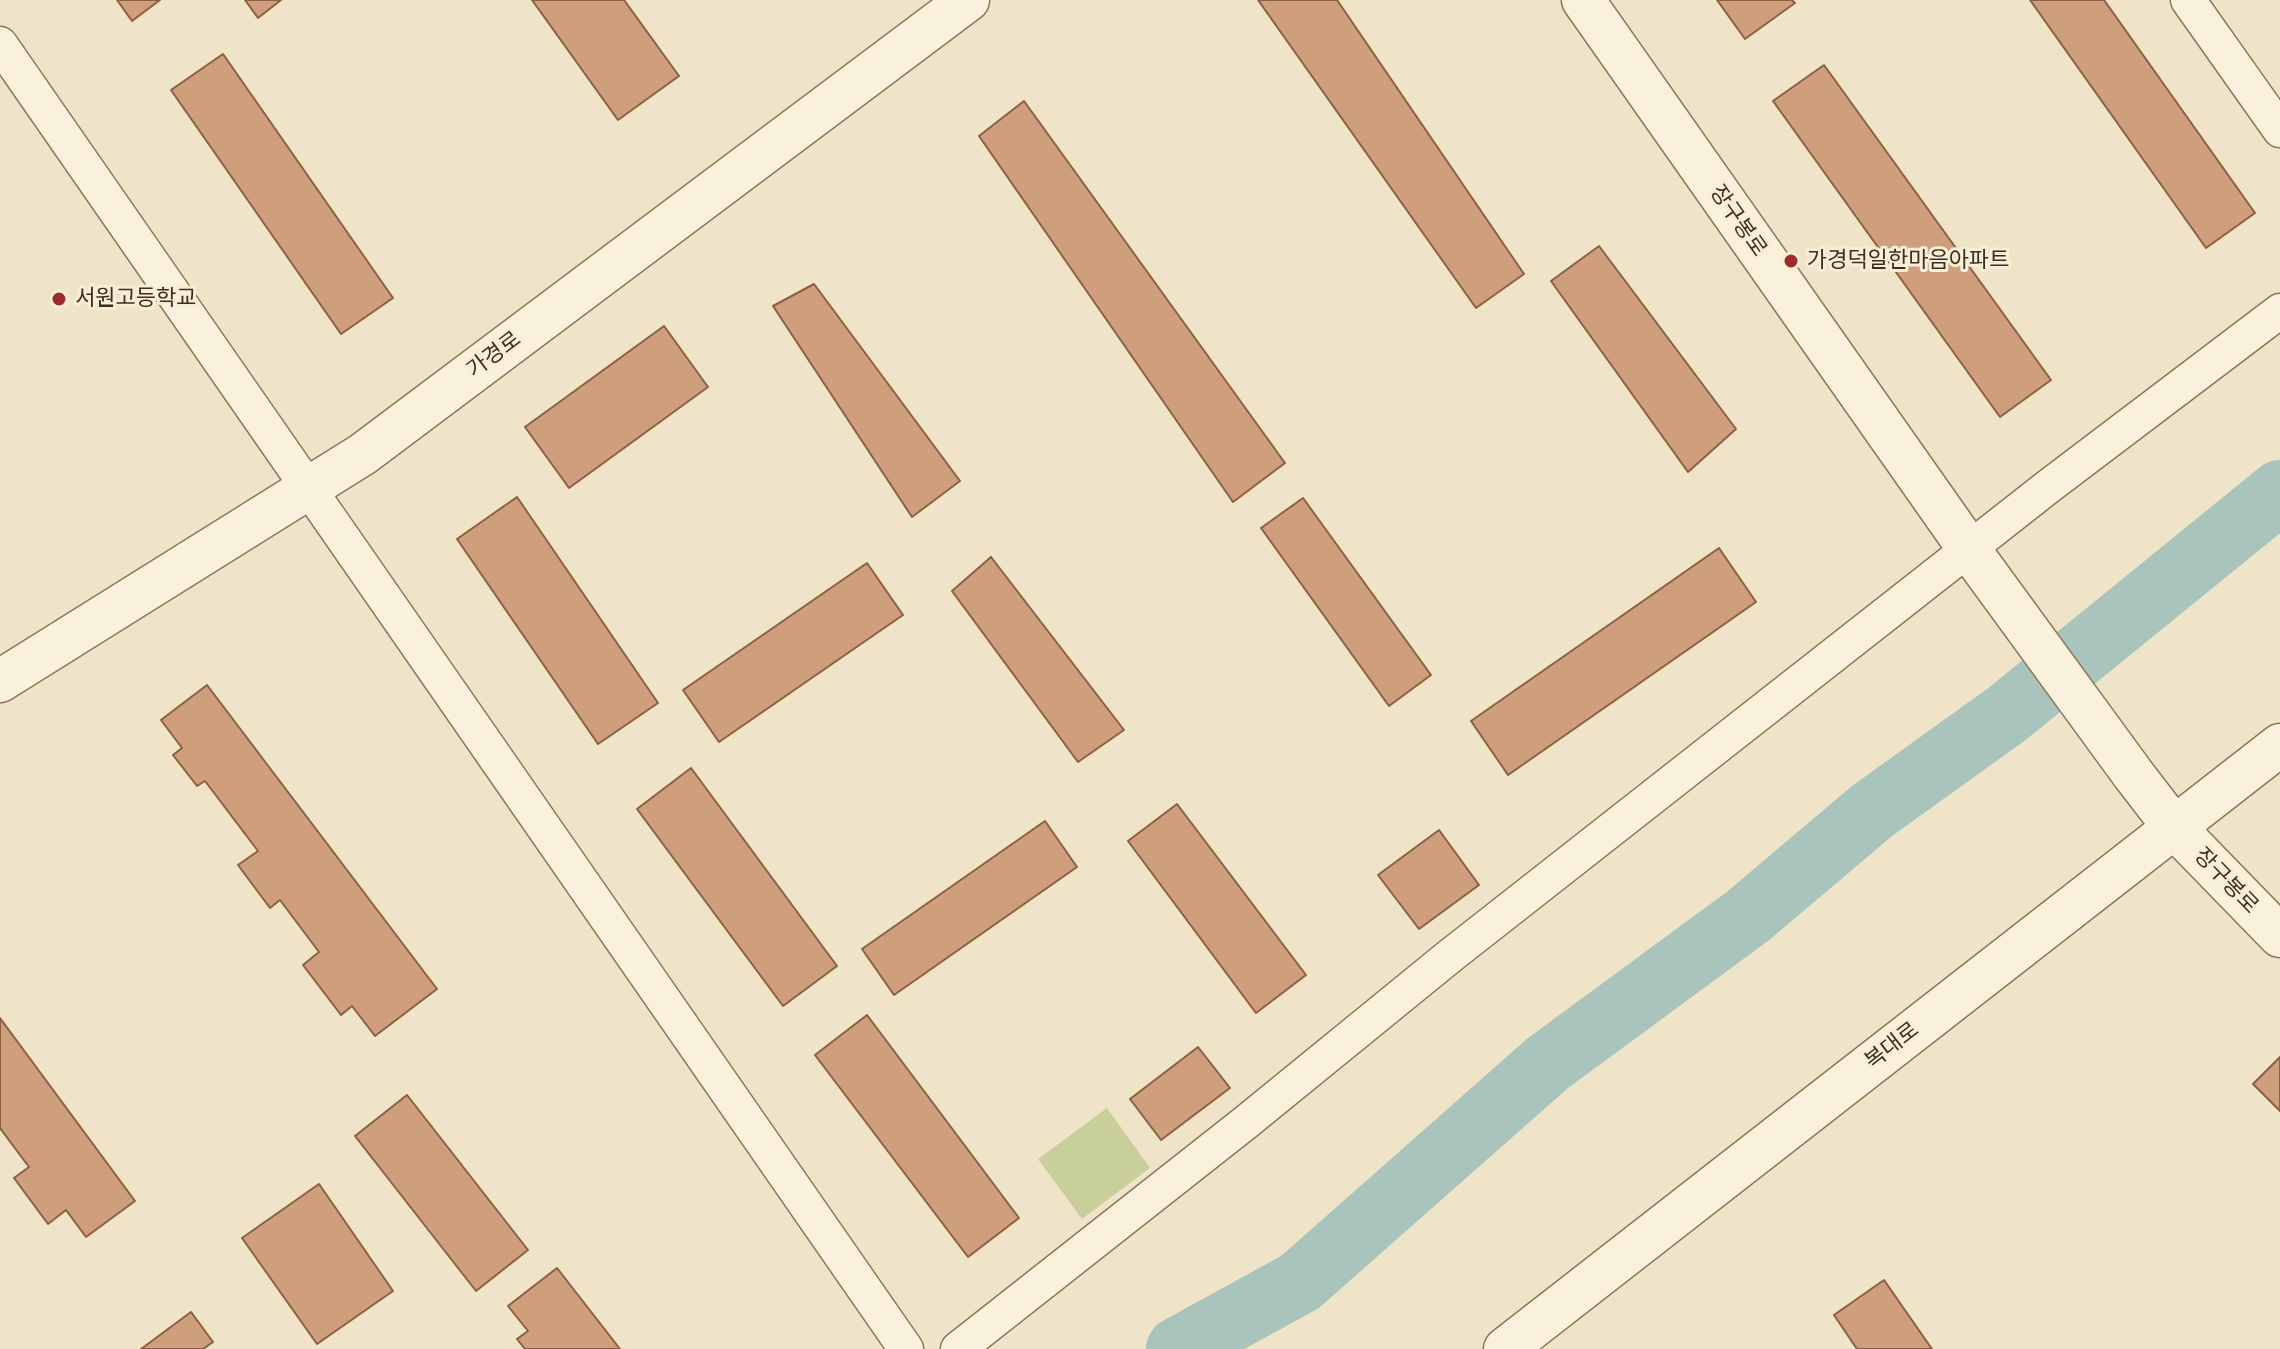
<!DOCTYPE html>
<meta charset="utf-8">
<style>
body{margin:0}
canvas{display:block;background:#f0e4c8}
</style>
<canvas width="2280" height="1349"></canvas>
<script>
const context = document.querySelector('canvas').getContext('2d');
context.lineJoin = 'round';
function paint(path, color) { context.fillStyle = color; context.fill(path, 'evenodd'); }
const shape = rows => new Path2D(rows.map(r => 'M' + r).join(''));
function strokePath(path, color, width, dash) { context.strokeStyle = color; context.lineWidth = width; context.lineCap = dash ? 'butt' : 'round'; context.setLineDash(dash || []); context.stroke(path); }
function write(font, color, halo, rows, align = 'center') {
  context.font = font + ' "IBM Plex Serif","Noto Sans KR",serif'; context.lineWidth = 6; context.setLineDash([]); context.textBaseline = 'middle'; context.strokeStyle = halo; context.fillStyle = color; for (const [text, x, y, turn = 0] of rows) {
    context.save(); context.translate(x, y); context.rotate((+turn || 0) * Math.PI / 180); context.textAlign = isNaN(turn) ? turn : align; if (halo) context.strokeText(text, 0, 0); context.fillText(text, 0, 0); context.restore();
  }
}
paint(shape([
 [1107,1108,1150,1168,1082,1219,1038,1159]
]), '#c9cf9b');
strokePath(shape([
 [1178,1349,1300,1282,1548,1063,1748,916,1872,811,2007,714,2280,492]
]), '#a9c4bc', 64);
const building = shape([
 [117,0,160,0,132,21,117,0],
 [245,0,281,0,258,18,245,0],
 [532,0,624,0,679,76,618,120,532,0],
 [1258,0,1337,0,1524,274,1476,308,1258,0],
 [1717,0,1792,0,1795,3,1745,39,1717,0],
 [2030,0,2104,0,2255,213,2206,248,2030,0],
 [223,54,393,298,341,334,171,90,223,54],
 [1824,65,2051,380,2000,417,1773,101,1824,65],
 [1024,101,1285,463,1233,502,979,136,1024,101],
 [1599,246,1736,429,1688,472,1551,281,1599,246],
 [814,284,960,481,912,517,773,306,814,284],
 [664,326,708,387,569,488,525,427,664,326],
 [517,497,658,703,598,744,457,539,517,497],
 [1303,498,1431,675,1389,706,1261,528,1303,498],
 [1719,548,1756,602,1508,775,1471,721,1719,548],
 [991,557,1124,730,1078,762,952,591,991,557],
 [867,563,903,615,719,742,683,690,867,563],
 [207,685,437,989,375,1036,352,1006,341,1015,303,965,319,952,280,900,270,908,238,865,258,851,205,781,197,786,173,755,182,748,161,720,207,685],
 [691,768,837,966,783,1006,637,809,691,768],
 [1177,804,1306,975,1256,1013,1128,841,1177,804],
 [1045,821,1077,867,894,995,862,949,1045,821],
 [1439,830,1479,885,1419,929,1378,875,1439,830],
 [867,1015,1019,1218,968,1257,815,1055,867,1015],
 [0,1018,135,1201,86,1237,66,1210,48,1224,14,1178,29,1167,0,1128,0,1018],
 [1198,1047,1230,1088,1161,1140,1130,1099,1198,1047],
 [2280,1057,2280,1111,2253,1084,2280,1057],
 [407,1095,528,1250,476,1291,355,1136,407,1095],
 [319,1184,393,1291,317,1344,242,1238,319,1184],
 [557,1268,620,1349,525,1349,517,1339,528,1331,508,1306,557,1268],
 [1884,1280,1932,1349,1857,1349,1834,1315,1884,1280],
 [191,1312,213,1342,203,1349,141,1349,191,1312]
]);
paint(building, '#cf9f7d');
strokePath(building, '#8d5f41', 2);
const minor = shape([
 [2188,0,2280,130],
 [0,44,906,1349],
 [958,1349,1245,1123,1450,956,2049,486,2280,311]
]);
const tertiary = shape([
 [1583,0,1976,559,2133,774,2173,826,2280,936],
 [0,681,363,454,968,0],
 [1505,1349,2280,745]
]);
strokePath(minor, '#8d765c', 37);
strokePath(tertiary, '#8d765c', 45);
strokePath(minor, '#faf1dc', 34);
strokePath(tertiary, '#faf1dc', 42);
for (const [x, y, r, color] of [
 [1791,261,8,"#9e2a2b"],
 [59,299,8,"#9e2a2b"]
]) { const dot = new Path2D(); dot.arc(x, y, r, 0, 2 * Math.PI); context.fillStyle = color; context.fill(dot); strokePath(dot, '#f7eed8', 3); }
write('22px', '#3d2e20', '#f7eed8', [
 ["장구봉로",1738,221,55],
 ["가경로",494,355,-37],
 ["장구봉로",2226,881,46],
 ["복대로",1892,1046,-38]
]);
write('22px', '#3d2e20', '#f7eed8', [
 ["가경덕일한마음아파트",1807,261],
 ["서원고등학교",75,299]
], 'left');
</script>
